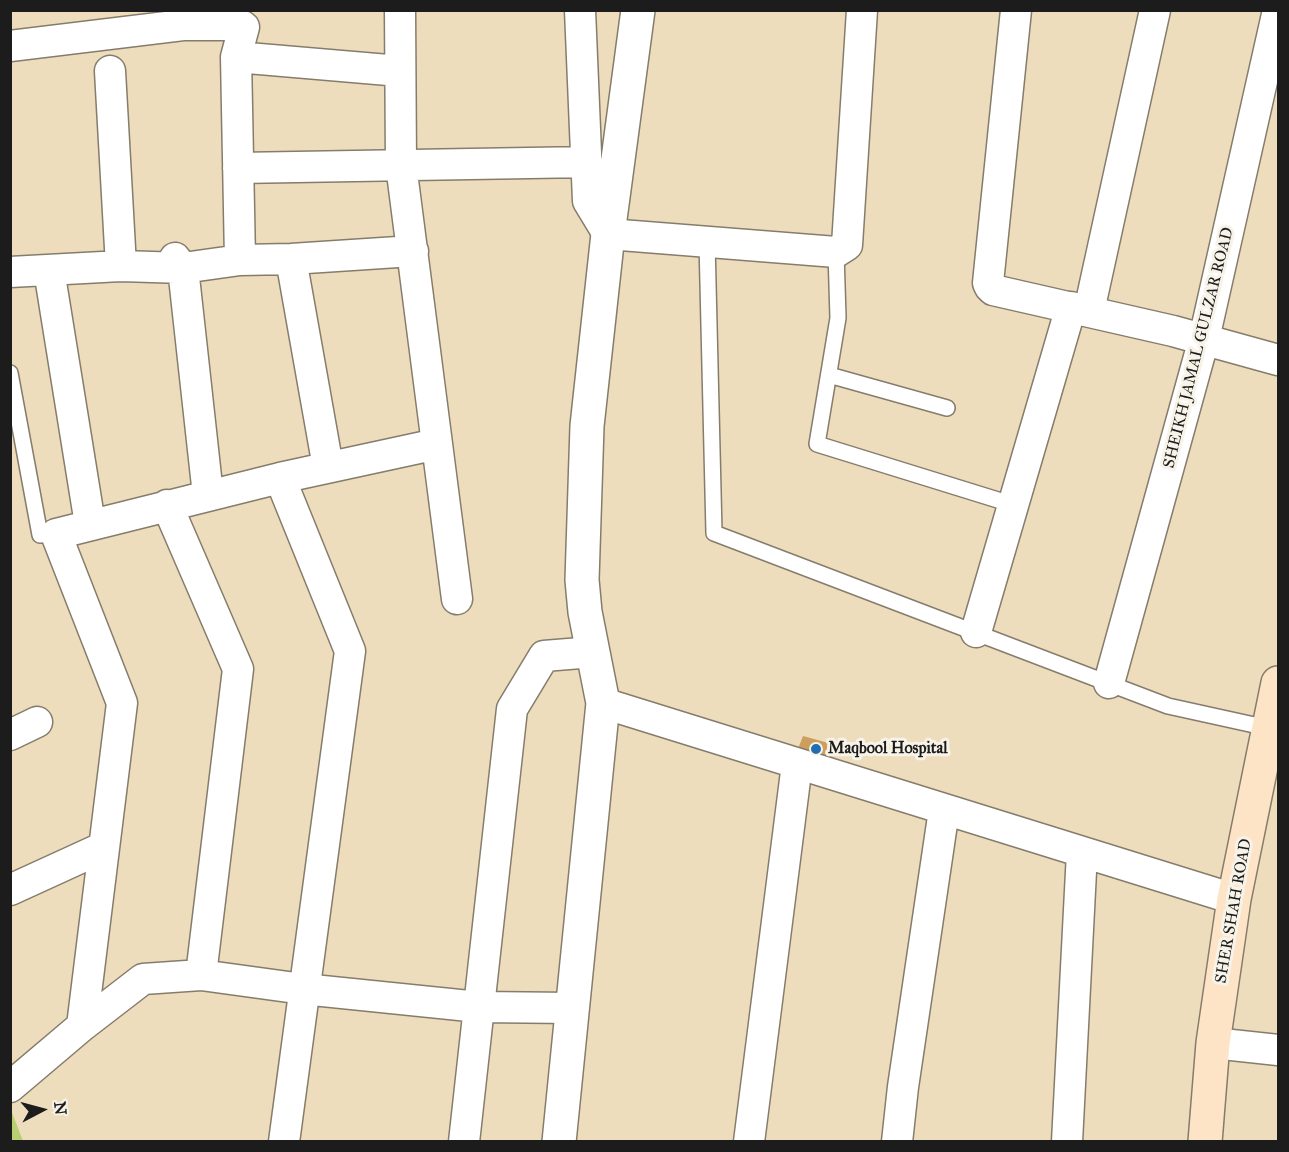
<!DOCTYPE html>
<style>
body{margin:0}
#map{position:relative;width:1289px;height:1152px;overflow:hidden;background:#eeddbc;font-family:"IM FELL Great Primer",serif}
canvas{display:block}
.frame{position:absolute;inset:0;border:12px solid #1c1c1c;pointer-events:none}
.north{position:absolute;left:12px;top:1080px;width:60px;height:60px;-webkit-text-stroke:4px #f7f3e8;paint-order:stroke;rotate:84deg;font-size:16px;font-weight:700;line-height:24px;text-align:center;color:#1c1c1c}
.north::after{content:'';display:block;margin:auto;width:21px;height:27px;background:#1c1c1c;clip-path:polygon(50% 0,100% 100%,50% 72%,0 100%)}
</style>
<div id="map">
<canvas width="1289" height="1152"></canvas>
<div class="frame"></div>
<div class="north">N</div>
</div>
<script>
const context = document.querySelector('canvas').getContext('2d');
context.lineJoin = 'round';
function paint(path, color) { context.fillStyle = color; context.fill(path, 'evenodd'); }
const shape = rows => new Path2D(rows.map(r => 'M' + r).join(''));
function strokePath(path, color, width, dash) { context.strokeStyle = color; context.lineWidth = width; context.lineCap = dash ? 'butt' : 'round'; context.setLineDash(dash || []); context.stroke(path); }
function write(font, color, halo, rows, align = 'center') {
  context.font = font + ' "IM FELL Great Primer",serif'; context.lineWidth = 6; context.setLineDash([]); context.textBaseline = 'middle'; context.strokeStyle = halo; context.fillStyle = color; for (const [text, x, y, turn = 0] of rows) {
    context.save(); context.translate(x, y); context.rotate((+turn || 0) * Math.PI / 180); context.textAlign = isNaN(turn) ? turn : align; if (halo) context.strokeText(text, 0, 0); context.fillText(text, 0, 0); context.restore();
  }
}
paint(shape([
 [11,1110,23,1141,11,1141]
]), '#b8cf73');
paint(shape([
 [803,736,836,745,830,765,796,754]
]), '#cd9f5f');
const service = shape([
 [707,242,714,533,1168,706,1268,728],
 [836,252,838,318,817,444,1014,505],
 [10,373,40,535,56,534],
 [829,375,947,408]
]);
const minor = shape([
 [400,10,401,165,457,599],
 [580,10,588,201,608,234,836,252,847,245,862,10],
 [1016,10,988,283,990,287,993,290,1173,331,1278,360],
 [10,46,183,25,241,25,244,27,236,57,240,260],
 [236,57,400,71],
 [110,71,121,266],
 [238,168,587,162],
 [175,258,183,268,208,495],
 [291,259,328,467],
 [49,270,90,524],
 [10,272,121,266,183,268,240,260,291,259,413,251],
 [1089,311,1155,10],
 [280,478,350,651,284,1142],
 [167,505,238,669,201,975],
 [976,632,1071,307],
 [1109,683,1204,339,1278,10],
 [603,703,1234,899],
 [10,735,37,722],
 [10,890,104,847],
 [82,1026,122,703,56,534,280,478,437,444],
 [1213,1043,1278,1050],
 [10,1087,82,1026,143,979,201,975,303,989,479,1007,572,1008],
 [464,1142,512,709,544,656,593,652],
 [749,1142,797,764],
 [897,1142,903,1087,944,810],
 [1067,1142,1082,852]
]);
const tertiary = shape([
 [559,1142,603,703,585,612,582,580,587,426,608,234,638,10]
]);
const secondary = shape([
 [1205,1142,1213,1043,1234,899,1278,683]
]);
strokePath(service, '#857c6c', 18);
strokePath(minor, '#857c6c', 33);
strokePath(tertiary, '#857c6c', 36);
strokePath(secondary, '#857c6c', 36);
strokePath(service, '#fff', 15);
strokePath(minor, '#fff', 30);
strokePath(tertiary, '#fff', 33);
strokePath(secondary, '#fee4c6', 33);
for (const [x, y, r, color] of [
 [816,749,6,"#1f6fb2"]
]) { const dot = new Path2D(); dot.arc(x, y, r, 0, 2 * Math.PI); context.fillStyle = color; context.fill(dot); strokePath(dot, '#f7f3e8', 2); }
write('16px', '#1c1c1c', '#f7f3e8', [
 ["SHEIKH JAMAL GULZAR ROAD",1199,348,-76],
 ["SHER SHAH ROAD",1234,911,-80]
]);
write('bold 16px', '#1c1c1c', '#f7f3e8', [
 ["Maqbool Hospital",828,749]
], 'left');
</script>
